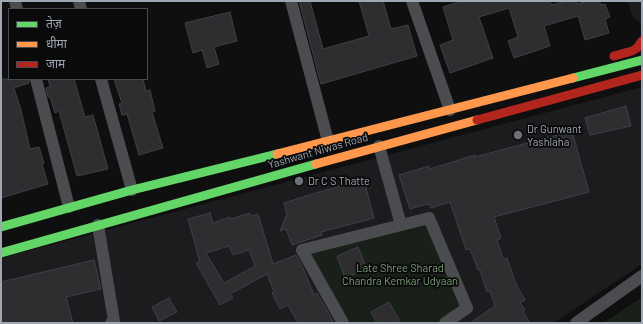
<!DOCTYPE html>
<meta charset="utf-8">
<style>
body{margin:0}
#map{position:relative;width:643px;height:324px;overflow:hidden;background:#0f0f10;font-family:Barlow,"Noto Sans Devanagari",sans-serif}
canvas{display:block}
.frame{position:absolute;inset:0;border:2px solid #9fa7b2;pointer-events:none}
.legend{position:absolute;left:8px;top:8px;width:140px;height:72px;box-sizing:border-box;background:#0a0a0b;border:1px solid #46494e;margin:0;padding:5px 7px;list-style:none;font-size:12px;color:#9fa7b2}
.legend li{display:flex;align-items:center;gap:8px;height:20px}
.legend b{width:20px;border:1px solid #46494e}
</style>
<div id="map">
<canvas width="643" height="324"></canvas>
<div class="frame"></div>
<ul class="legend">
<li><b style="height:5px;background:#63d668"></b>तेज़</li>
<li><b style="height:5px;background:#ff974d"></b>धीमा</li>
<li><b style="height:5px;background:#b3261e"></b>जाम</li>
</ul>
</div>
<script>
const context = document.querySelector('canvas').getContext('2d');
context.lineJoin = 'round';
function paint(path, color) { context.fillStyle = color; context.fill(path, 'evenodd'); }
const shape = rows => new Path2D(rows.map(r => 'M' + r).join(''));
function strokePath(path, color, width, dash) { context.strokeStyle = color; context.lineWidth = width; context.lineCap = dash ? 'butt' : 'round'; context.setLineDash(dash || []); context.stroke(path); }
function write(font, color, halo, rows, align = 'center') {
  context.font = font + ' Barlow,sans-serif'; context.lineWidth = 3.5; context.setLineDash([]); context.textBaseline = 'middle'; context.strokeStyle = halo; context.fillStyle = color; for (const [text, x, y, turn = 0] of rows) {
    context.save(); context.translate(x, y); context.rotate((+turn || 0) * Math.PI / 180); context.textAlign = isNaN(turn) ? turn : align; if (halo) context.strokeText(text, 0, 0); context.fillText(text, 0, 0); context.restore();
  }
}
paint(shape([
 [628,1,642,1,642,25,632,16],
 [642,87,642,264,554,323,1,323,1,258]
]), '#1c1c1e');
paint(shape([
 [429,218,467,308,444,323,343,323,302,250],
 [642,297,642,323,603,323]
]), '#19201a');
const building = shape([
 [299,1,310,1,323,49,369,36,359,1,383,1,391,29,408,25,417,56,321,84,299,1],
 [462,1,550,1,551,5,567,1,576,1,577,4,588,1,599,1,601,5,605,4,610,17,605,19,609,33,585,40,578,16,544,26,550,46,514,58,508,41,518,37,509,8,479,17,493,58,450,73,440,45,453,40,443,7,462,1],
 [230,12,237,41,214,47,219,64,207,68,202,50,193,53,185,23,230,12],
 [1,79,29,79,29,83,14,88,21,110,30,149,39,147,44,163,42,164,48,184,1,198,1,79],
 [48,79,74,79,85,117,93,115,108,169,77,176,59,111,55,113,50,97,48,97,46,88,50,87,48,79],
 [114,79,143,79,146,91,150,90,155,111,152,112,163,148,139,155,127,114,122,115,119,104,122,103,114,79],
 [626,106,631,126,590,135,585,118,626,106],
 [572,131,589,192,494,217,501,238,497,240,503,259,507,258,516,284,525,300,520,303,525,310,523,311,530,323,470,323,495,306,490,291,487,292,480,270,478,270,470,249,466,250,450,202,431,208,430,204,427,205,427,204,410,209,399,175,429,166,430,169,475,155,475,157,572,131],
 [364,180,374,218,321,232,322,235,292,245,286,229,280,231,287,214,284,203,319,192,364,180],
 [210,213,213,223,230,217,231,219,250,213,251,216,258,214,273,264,296,255,303,268,314,295,317,293,334,323,298,323,288,305,280,309,272,293,274,292,267,274,230,294,233,298,220,305,196,263,200,262,188,219,210,213],
 [229,246,233,255,249,250,255,266,224,283,206,253,229,246],
 [358,247,367,269,345,278,337,256,358,247],
 [94,260,101,289,66,297,73,323,1,323,1,282,94,260],
 [169,298,177,312,159,321,152,307,169,298],
 [389,302,401,323,377,323,371,312,389,302]
]);
paint(building, '#2e2e30');
strokePath(building, '#3e4044', 1);
strokePath(shape([
 [15,1,17,9],
 [79,1,81,9],
 [291,1,328,141],
 [412,1,450,110],
 [36,79,69,207],
 [101,79,132,190],
 [379,146,401,225],
 [98,225,114,321,111,323],
 [343,323,302,250,429,218,467,308,445,323],
 [576,323,642,276]
]), '#4a4c4f', 12);
strokePath(shape([
 [573,78,642,60],
 [1,227,132,190,277,154],
 [1,253,316,164]
]), '#63d668', 9);
strokePath(shape([
 [277,154,573,78],
 [316,164,477,120]
]), '#ff974d', 9);
strokePath(shape([
 [614,56,632,51,637,48,642,41],
 [477,120,642,75]
]), '#b3261e', 9);
for (const [x, y, r, color] of [
 [518,135,5,"#6d7279"],
 [299,181,5,"#6d7279"]
]) { const dot = new Path2D(); dot.arc(x, y, r, 0, 2 * Math.PI); context.fillStyle = color; context.fill(dot); strokePath(dot, '#0a0a0b', 1.5); }
write('11px', '#9fa7b2', '#0a0a0b', [
 ["Dr Gunwant",527,129],
 ["Yashlaha",527,142],
 ["Dr C S Thatte",308,181]
], 'left');
write('11px', '#9fa7b2', '#0a0a0b', [
 ["Yashwant Niwas Road",318,151,-16]
]);
write('11px', '#779f74', '#0a0a0b', [
 ["Late Shree Sharad",400,268],
 ["Chandra Kemkar Udyaan",400,281]
]);
</script>
